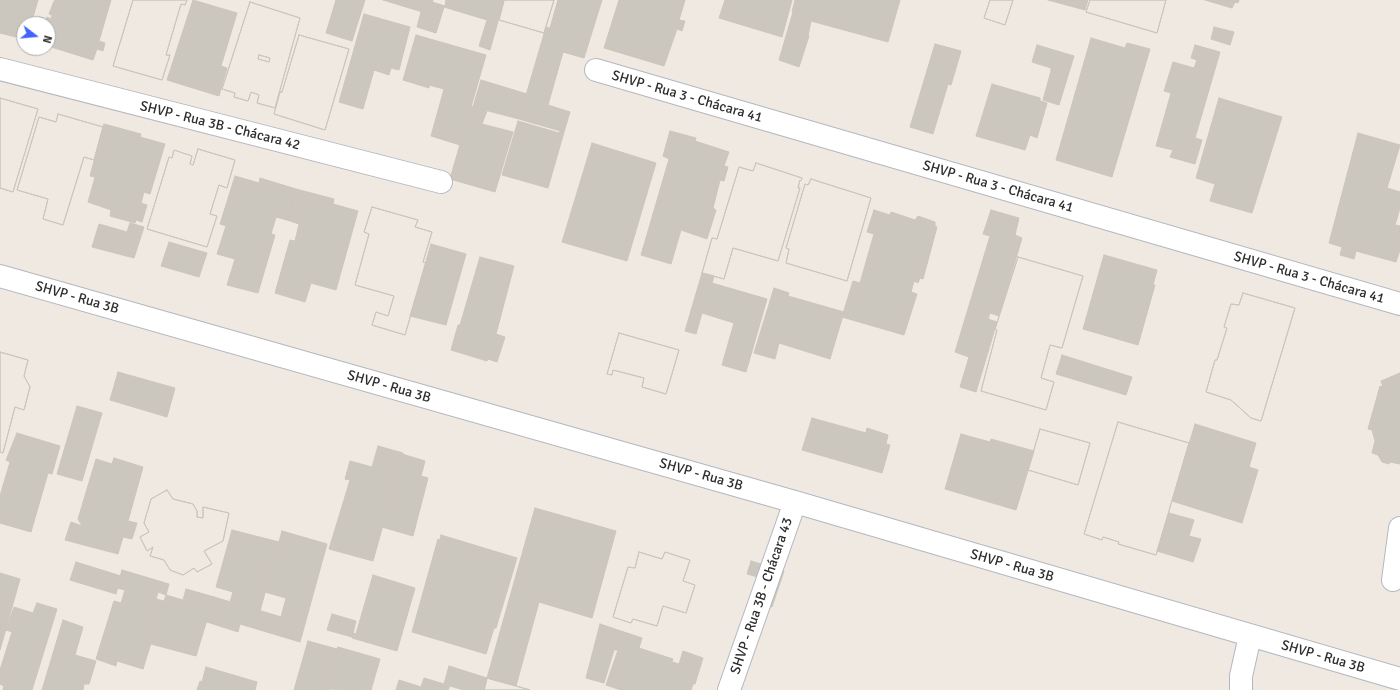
<!DOCTYPE html>
<meta charset="utf-8">
<style>
body{margin:0}
#map{position:relative;width:1400px;height:690px;overflow:hidden;background:#efe9e1;font-family:Signika,sans-serif}
canvas{display:block}
.north{position:absolute;left:16px;top:16px;width:40px;height:40px;box-sizing:border-box;background:#fff;border:1px solid #ababab;border-radius:50%;rotate:106deg;font-size:11px;font-weight:700;line-height:16px;text-align:center;color:#2e2e2e}
.north::after{content:'';display:block;margin:auto;width:14px;height:18px;background:#4264fb;clip-path:polygon(50% 0,100% 100%,50% 72%,0 100%)}
</style>
<div id="map">
<canvas width="1400" height="690"></canvas>
<div class="north">N</div>
</div>
<script>
const context = document.querySelector('canvas').getContext('2d');
context.lineJoin = 'round';
function paint(path, color) { context.fillStyle = color; context.fill(path, 'evenodd'); }
const shape = rows => new Path2D(rows.map(r => 'M' + r).join(''));
function strokePath(path, color, width, dash) { context.strokeStyle = color; context.lineWidth = width; context.lineCap = dash ? 'butt' : 'round'; context.setLineDash(dash || []); context.stroke(path); }
function write(font, color, halo, rows, align = 'center') {
  context.font = font + ' Signika,sans-serif'; context.lineWidth = 3; context.setLineDash([]); context.textBaseline = 'middle'; context.strokeStyle = halo; context.fillStyle = color; for (const [text, x, y, turn = 0] of rows) {
    context.save(); context.translate(x, y); context.rotate((+turn || 0) * Math.PI / 180); context.textAlign = isNaN(turn) ? turn : align; if (halo) context.strokeText(text, 0, 0); context.fillText(text, 0, 0); context.restore();
  }
}
const building = shape([
 [0,0,38,0,31,24,24,24,24,39,0,33,0,0],
 [57,0,111,0,99,41,105,43,103,51,97,49,93,60,48,46,48,24,45,24,47,17,51,19,52,15,49,14,54,1,57,0],
 [133,0,187,0,185,5,181,4,166,55,170,55,162,80,113,66,133,0],
 [133,0,187,0,185,5,181,4,166,55,170,55,162,80,113,66,133,0],
 [193,0,237,13,221,66,227,68,219,96,167,80,193,0],
 [336,0,365,0,352,41,326,33,336,0],
 [383,0,433,0,429,14,383,0],
 [446,0,504,0,490,50,479,46,487,20,444,7,436,33,417,27,421,12,429,14,432,2,445,6,446,0],
 [504,0,554,0,544,33,499,20,504,0],
 [504,0,554,0,544,33,499,20,504,0],
 [558,0,602,0,584,58,563,52,548,105,570,112,564,132,519,119,546,27,550,28,558,0],
 [619,0,685,0,679,20,685,21,682,31,677,29,664,66,604,48,619,0],
 [725,0,792,0,782,37,719,18,725,0],
 [795,0,900,0,888,42,811,21,808,36,809,36,799,67,779,60,793,12,792,12,795,0],
 [990,0,1013,0,1005,25,984,18,990,0],
 [990,0,1013,0,1005,25,984,18,990,0],
 [1048,0,1088,0,1085,10,1048,0],
 [1090,0,1166,0,1157,33,1086,12,1090,0],
 [1090,0,1166,0,1157,33,1086,12,1090,0],
 [1205,0,1239,0,1238,3,1235,2,1232,8,1205,0],
 [250,2,300,18,275,108,257,103,259,95,251,92,248,101,234,97,235,93,222,89,250,2],
 [259,55,270,58,269,62,258,59,259,55],
 [250,2,300,18,275,108,257,103,259,95,251,92,248,101,234,97,235,93,222,89,250,2],
 [259,55,270,58,269,62,258,59,259,55],
 [364,14,410,27,399,70,391,68,389,75,374,70,363,109,339,102,364,14],
 [1214,27,1234,32,1230,45,1211,39,1214,27],
 [299,35,349,49,325,130,274,114,280,92,282,92,299,35],
 [299,35,349,49,325,130,274,114,280,92,282,92,299,35],
 [416,35,486,55,460,145,431,136,444,89,429,85,429,88,403,80,416,35],
 [1091,38,1125,48,1127,43,1150,49,1112,177,1056,160,1091,38],
 [935,44,961,51,951,85,948,84,933,134,910,127,935,44],
 [1037,45,1074,56,1059,105,1043,100,1051,71,1051,68,1032,62,1037,45],
 [1195,45,1220,52,1195,138,1202,140,1195,164,1170,157,1173,150,1156,146,1171,93,1164,91,1173,62,1194,68,1197,60,1191,58,1195,45],
 [481,80,527,94,519,119,473,107,481,80],
 [992,84,1040,98,1040,101,1047,103,1037,138,1030,135,1025,150,976,136,992,84],
 [0,98,38,109,13,192,0,188,0,98],
 [0,98,38,109,13,192,0,188,0,98],
 [1219,98,1282,117,1252,213,1210,201,1215,184,1196,178,1219,98],
 [471,106,487,111,482,124,513,132,495,192,450,179,471,106],
 [58,114,103,127,94,160,84,157,63,225,43,219,48,199,17,190,39,117,56,122,58,114],
 [58,114,103,127,94,160,84,157,63,225,43,219,48,199,17,190,39,117,56,122,58,114],
 [518,121,559,133,560,131,564,132,548,188,502,175,518,121],
 [104,124,141,134,140,137,165,144,150,194,144,192,141,203,147,205,142,222,136,220,135,223,110,216,111,210,88,202,95,177,90,176,104,124],
 [670,131,696,138,695,141,729,152,724,166,728,167,724,181,720,180,713,208,716,210,707,239,681,230,671,264,641,255,669,159,663,156,670,131],
 [1358,133,1400,145,1387,188,1400,192,1400,208,1395,225,1400,226,1400,250,1396,262,1356,251,1354,259,1340,255,1342,247,1329,243,1358,133],
 [592,143,656,163,627,261,562,242,592,143],
 [198,149,235,160,227,188,219,185,210,214,217,216,207,247,147,229,169,157,172,158,174,150,192,156,190,164,193,165,198,149],
 [198,149,235,160,227,188,219,185,210,214,217,216,207,247,147,229,169,157,172,158,174,150,192,156,190,164,193,165,198,149],
 [756,163,802,178,801,181,800,180,798,188,800,188,778,261,733,248,724,279,702,273,712,238,717,239,739,167,753,171,756,163],
 [756,163,802,178,801,181,800,180,798,188,800,188,778,261,733,248,724,279,702,273,712,238,717,239,739,167,753,171,756,163],
 [235,176,259,183,260,178,296,189,287,220,276,217,271,234,275,235,258,293,227,285,235,259,217,254,226,226,220,224,235,176],
 [811,179,871,198,847,281,786,263,789,249,786,248,805,184,808,185,811,179],
 [811,179,871,198,847,281,786,263,789,249,786,248,805,184,808,185,811,179],
 [296,189,334,199,333,204,358,211,336,290,311,283,305,302,275,293,290,240,295,241,299,224,287,220,296,189],
 [372,207,418,220,415,227,432,232,423,262,426,263,405,335,372,325,376,312,388,316,394,296,355,285,369,234,364,232,372,207],
 [372,207,418,220,415,227,432,232,423,262,426,263,405,335,372,325,376,312,388,316,394,296,355,285,369,234,364,232,372,207],
 [874,210,890,215,891,212,915,220,918,216,935,222,935,226,937,227,923,279,920,278,918,283,914,281,911,292,917,294,904,335,842,317,853,281,860,283,874,234,867,232,874,210],
 [991,210,1019,218,1015,235,1022,238,999,316,990,313,988,319,997,322,976,392,960,387,969,357,955,352,990,236,983,234,991,210],
 [130,223,144,227,134,258,92,247,99,224,127,232,130,223],
 [169,242,207,253,199,277,161,266,169,242],
 [431,244,466,254,446,325,410,316,431,244],
 [1104,255,1157,270,1153,285,1155,285,1138,345,1083,329,1104,255],
 [480,257,514,266,496,334,505,337,497,362,488,359,487,361,451,350,458,325,460,325,480,257],
 [1018,257,1083,276,1062,348,1050,345,1041,378,1054,382,1046,410,981,391,997,330,995,329,1018,257],
 [1018,257,1083,276,1062,348,1050,345,1041,378,1054,382,1046,410,981,391,997,330,995,329,1018,257],
 [702,273,714,276,712,283,767,299,746,372,722,365,734,323,702,313,696,334,685,331,702,273],
 [774,288,789,293,788,296,844,312,830,359,779,343,775,359,754,353,774,288],
 [1243,293,1295,308,1261,421,1251,418,1231,400,1206,392,1215,360,1217,360,1227,328,1224,327,1231,304,1239,305,1243,293],
 [1243,293,1295,308,1261,421,1251,418,1231,400,1206,392,1215,360,1217,360,1227,328,1224,327,1231,304,1239,305,1243,293],
 [619,333,679,350,666,394,642,387,644,378,613,370,612,375,607,374,619,333],
 [619,333,679,350,666,394,642,387,644,378,613,370,612,375,607,374,619,333],
 [0,352,28,360,24,376,30,387,24,410,15,407,3,453,0,452,0,352],
 [0,352,28,360,24,376,30,387,24,410,15,407,3,453,0,452,0,352],
 [1062,355,1132,377,1126,395,1056,374,1062,355],
 [118,372,175,388,167,417,110,400,118,372],
 [1400,373,1400,464,1390,462,1389,464,1382,462,1378,455,1372,453,1375,441,1372,430,1368,429,1380,386,1383,387,1381,381,1400,373],
 [77,406,102,413,82,481,57,474,77,406],
 [812,418,866,433,867,428,888,435,886,444,890,445,882,473,802,450,812,418],
 [1118,422,1189,443,1156,555,1118,544,1119,542,1103,537,1102,540,1084,534,1118,422],
 [1118,422,1189,443,1156,555,1118,544,1119,542,1103,537,1102,540,1084,534,1118,422],
 [1195,424,1256,443,1249,467,1258,470,1242,523,1172,501,1195,424],
 [1040,429,1090,443,1078,485,1028,470,1040,429],
 [1040,429,1090,443,1078,485,1028,470,1040,429],
 [17,433,60,446,52,474,48,473,31,532,0,523,0,496,10,462,6,460,17,433],
 [961,434,990,442,991,439,1034,451,1016,510,945,489,961,434],
 [378,446,403,453,373,561,329,549,350,480,345,479,350,461,372,467,378,446],
 [402,454,425,461,421,476,428,478,413,536,382,527,402,454],
 [114,458,143,467,128,521,137,523,132,539,123,537,118,554,65,540,71,522,82,526,78,519,96,459,112,464,114,458],
 [167,490,173,499,193,504,197,511,197,517,203,518,203,507,229,513,223,541,204,551,212,564,197,572,194,568,183,575,170,570,164,560,150,556,153,547,147,551,140,537,149,532,144,523,151,499,167,490],
 [167,490,173,499,193,504,197,511,197,517,203,518,203,507,229,513,223,541,204,551,212,564,197,572,194,568,183,575,170,570,164,560,150,556,153,547,147,551,140,537,149,532,144,523,151,499,167,490],
 [535,508,616,531,592,618,539,602,516,686,487,678,535,508],
 [1169,513,1194,520,1189,536,1201,539,1193,562,1157,551,1169,513],
 [232,530,279,542,260,611,230,602,233,592,216,587,232,530],
 [282,531,327,544,305,624,281,617,286,598,265,592,282,531],
 [441,535,517,558,496,628,494,628,486,654,412,632,438,539,440,540,441,535],
 [639,552,662,559,665,552,690,560,683,581,695,585,686,613,663,606,657,626,633,619,631,623,613,617,628,567,635,568,639,552],
 [639,552,662,559,665,552,690,560,683,581,695,585,686,613,663,606,657,626,633,619,631,623,613,617,628,567,635,568,639,552],
 [751,561,784,571,772,607,758,603,765,579,747,574,751,561],
 [76,562,121,576,116,594,70,580,76,562],
 [122,570,169,584,166,595,158,592,156,599,164,601,143,669,117,661,116,666,96,659,114,601,121,603,125,590,117,588,122,570],
 [0,573,20,579,0,650,0,573],
 [373,575,415,588,397,651,352,638,353,633,356,634,373,575],
 [186,589,214,597,196,656,151,644,166,595,183,600,186,589],
 [214,597,305,624,300,642,240,624,238,632,207,622,214,597],
 [37,603,57,609,32,690,3,690,4,686,0,684,0,670,12,632,6,630,14,607,33,613,37,603],
 [332,614,356,621,352,637,327,630,332,614],
 [63,620,83,627,75,655,96,661,89,684,84,684,83,690,42,690,63,620],
 [600,624,642,638,639,648,673,659,672,662,679,664,683,651,703,658,695,684,693,684,691,690,621,690,606,685,618,650,614,650,604,683,586,678,600,624],
 [308,641,337,649,326,689,330,690,294,690,308,641],
 [338,647,380,659,371,690,326,689,338,647],
 [449,666,487,678,484,690,464,690,450,686,448,690,396,690,399,680,421,687,424,678,444,684,449,666],
 [206,667,257,682,255,690,197,690,200,681,202,682,206,667],
 [487,678,516,686,530,690,484,690,487,678],
 [487,678,516,686,530,690,484,690,487,678]
]);
paint(building, '#cbc7bf');
strokePath(building, '#cbc5ba', 1);
const minor = shape([
 [0,69,441,182],
 [596,70,1400,304],
 [0,276,795,502,1400,679],
 [1393,580,1400,528],
 [729,690,795,502],
 [1241,690,1241,676,1250,636]
]);
strokePath(minor, '#b4b7c1', 24);
strokePath(minor, '#fff', 22);
write('14px', '#2e2e2e', '#fff', [
 ["SHVP - Rua 3 - Chácara 41",687,97,16],
 ["SHVP - Rua 3B - Chácara 42",220,126,14],
 ["SHVP - Rua 3 - Chácara 41",998,187,16],
 ["SHVP - Rua 3 - Chácara 41",1309,278,16],
 ["SHVP - Rua 3B",77,298,16],
 ["SHVP - Rua 3B",389,387,16],
 ["SHVP - Rua 3B",701,475,16],
 ["SHVP - Rua 3B",1012,566,16],
 ["SHVP - Rua 3B - Chácara 43",762,596,-71],
 ["SHVP - Rua 3B",1323,657,16]
]);
</script>
